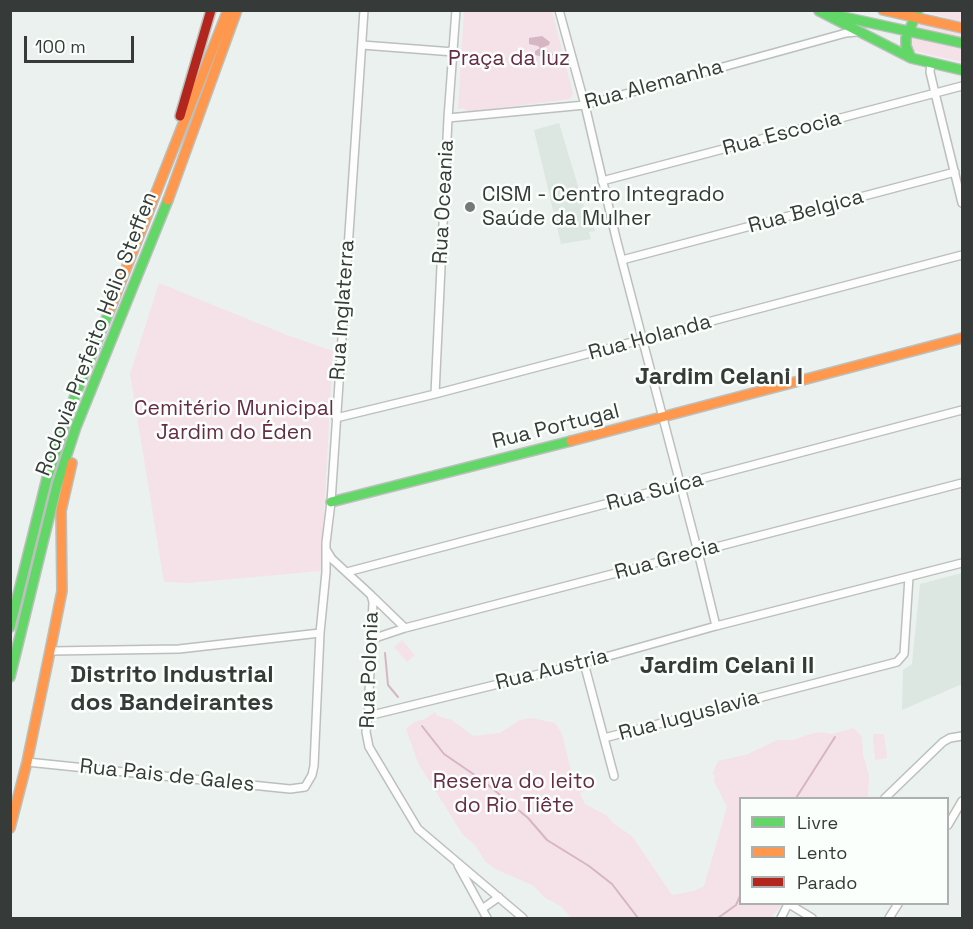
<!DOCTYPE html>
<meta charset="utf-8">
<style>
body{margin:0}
#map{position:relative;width:973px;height:929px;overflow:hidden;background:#ebf1ee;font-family:"Space Grotesk",sans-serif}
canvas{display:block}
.frame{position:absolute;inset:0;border:12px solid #363a38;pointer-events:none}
.legend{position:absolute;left:739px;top:797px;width:210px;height:108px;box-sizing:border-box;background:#fafffc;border:2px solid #acb0ae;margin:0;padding:8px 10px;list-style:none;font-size:18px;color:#363a38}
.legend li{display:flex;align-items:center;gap:12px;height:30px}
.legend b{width:30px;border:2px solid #acb0ae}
.scale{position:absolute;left:24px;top:36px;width:110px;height:27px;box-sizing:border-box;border:3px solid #363a38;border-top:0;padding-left:8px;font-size:18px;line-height:21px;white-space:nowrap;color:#363a38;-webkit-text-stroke:4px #fafffc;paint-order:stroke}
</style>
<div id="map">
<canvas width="973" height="929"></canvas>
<div class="frame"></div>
<ul class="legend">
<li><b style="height:8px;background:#63d668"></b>Livre</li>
<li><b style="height:8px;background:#ff974d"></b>Lento</li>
<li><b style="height:8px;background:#b3261e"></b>Parado</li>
</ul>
<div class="scale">100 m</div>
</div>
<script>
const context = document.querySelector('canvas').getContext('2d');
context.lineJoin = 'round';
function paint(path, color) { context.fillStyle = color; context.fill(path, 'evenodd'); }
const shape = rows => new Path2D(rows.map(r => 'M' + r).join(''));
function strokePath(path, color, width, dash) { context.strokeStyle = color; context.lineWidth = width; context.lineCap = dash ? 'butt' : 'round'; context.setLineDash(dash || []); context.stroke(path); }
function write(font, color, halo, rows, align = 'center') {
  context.font = font + ' "Space Grotesk",sans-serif'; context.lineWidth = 5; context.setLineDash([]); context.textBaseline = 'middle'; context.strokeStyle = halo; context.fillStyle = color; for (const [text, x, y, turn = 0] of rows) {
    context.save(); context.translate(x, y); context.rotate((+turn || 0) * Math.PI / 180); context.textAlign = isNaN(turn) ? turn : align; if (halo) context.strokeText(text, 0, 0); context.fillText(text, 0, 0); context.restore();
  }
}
paint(shape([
 [559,123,584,206,583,208,587,226,593,224,595,231,589,232,591,239,561,244,534,130],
 [962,573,962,684,902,710,903,670,912,664,920,584]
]), '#dbe7e0');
paint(shape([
 [464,11,552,11,573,93,570,99,468,112,463,108,458,109],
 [925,11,962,11,962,23],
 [922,23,962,31,962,38,919,29,918,26],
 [910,37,962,49,962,62,914,51,911,47],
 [159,283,287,335,333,351,321,571,188,583,164,582,130,374],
 [402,640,415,655,407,662,394,647],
 [435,712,437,716,452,720,473,736,500,733,520,720,531,718,555,723,562,734,571,770,585,790,580,794,585,804,606,815,614,824,632,836,672,895,694,891,704,886,727,807,714,781,715,775,712,774,718,761,748,754,777,740,793,740,810,734,821,732,832,734,854,728,862,737,863,754,869,776,868,798,740,798,740,904,782,904,771,918,571,918,561,906,545,898,534,886,495,869,485,861,475,845,463,835,418,763,406,729,414,722,425,719],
 [873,734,884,734,887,758,875,760]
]), '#f5e2e8');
paint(shape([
 [542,36,550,42,549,45,544,47,545,50,552,52,553,55,548,58,535,55,535,51,540,48,538,46,529,44,529,38]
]), '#d5b6c2');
strokePath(shape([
 [385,653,388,685,398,697],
 [422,726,444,754,482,780,528,818,547,840,589,866,612,884,638,918],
 [796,798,835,737],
 [718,918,736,905,740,896]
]), '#d5b6c2', 2);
const street = shape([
 [559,10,585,105,616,238,698,552,716,626],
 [362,45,454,52],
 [931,63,930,72,935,93,962,203],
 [448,118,585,105,846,33,857,32],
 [602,181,962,86],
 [622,260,955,172],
 [435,394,448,118,456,10],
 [336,418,435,394,962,255],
 [327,551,332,559,371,595,373,602,368,716,366,732,369,747,418,829,523,918],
 [347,572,962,410],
 [373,597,405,628],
 [372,639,405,628,962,483],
 [50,651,179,649,320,633],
 [584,663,614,776],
 [368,716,584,663,716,626,962,563],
 [604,738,897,662,904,654,909,577],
 [27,762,290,789,305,787,312,775,314,766,320,633,326,572,326,543,331,502,364,10],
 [885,798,943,742,950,738,962,736],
 [948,825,962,801],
 [458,865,487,918],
 [789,904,812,918],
 [482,909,499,897],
 [781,918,788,904],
 [889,918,898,904]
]);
const fast = shape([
 [819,11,911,58,962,70],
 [830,14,962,43],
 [911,58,906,46,906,38,918,10],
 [331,502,571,441],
 [10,627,47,478,73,401,111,307],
 [10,677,57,485,76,427,168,200]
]);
const slow = shape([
 [883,10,962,28],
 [168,200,237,10],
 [111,307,228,10],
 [571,441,962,338],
 [50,651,62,591,61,511,72,463],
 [10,828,27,762,50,651]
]);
const jam = shape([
 [180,116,211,10]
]);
strokePath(street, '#bbc0bd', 10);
strokePath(fast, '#bbc0bd', 12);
strokePath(slow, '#bbc0bd', 12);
strokePath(jam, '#bbc0bd', 12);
strokePath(street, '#fcfdfc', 7);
strokePath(fast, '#63d668', 9);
strokePath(slow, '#ff974d', 9);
strokePath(jam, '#b3261e', 9);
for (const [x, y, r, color] of [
 [470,207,6,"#757a78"]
]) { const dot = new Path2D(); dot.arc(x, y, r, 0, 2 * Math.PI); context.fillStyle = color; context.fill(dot); strokePath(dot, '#fafffc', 2); }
write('21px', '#662b45', '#fafffc', [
 ["Praça da luz",509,59],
 ["Cemitério Municipal",234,409],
 ["Jardim do Éden",234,433],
 ["Reserva do leito",514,782],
 ["do Rio Tiête",514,806]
]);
write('21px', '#363a38', '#fafffc', [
 ["Rua Alemanha",654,85,-15],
 ["Rua Escocia",782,134,-15],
 ["Rua Oceania",444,202,-87],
 ["Rua Belgica",806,212,-15],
 ["Rua Inglaterra",343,310,-86],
 ["Rodovia Prefeito Hélio Steffen",97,334,-69],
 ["Rua Holanda",650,338,-15],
 ["Rua Portugal",556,427,-14],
 ["Rua Suíca",655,492,-15],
 ["Rua Grecia",667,560,-15],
 ["Rua Polonia",370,670,-88],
 ["Rua Austria",552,670,-14],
 ["Rua Iuguslavia",689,716,-15],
 ["Rua Pais de Gales",167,776,6]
]);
write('21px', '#363a38', '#fafffc', [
 ["CISM - Centro Integrado",482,195],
 ["Saúde da Mulher",482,219]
], 'left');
write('bold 24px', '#363a38', '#fafffc', [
 ["Jardim Celani I",719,377],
 ["Jardim Celani II",727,666],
 ["Distrito Industrial",172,675],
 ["dos Bandeirantes",172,703]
]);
</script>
